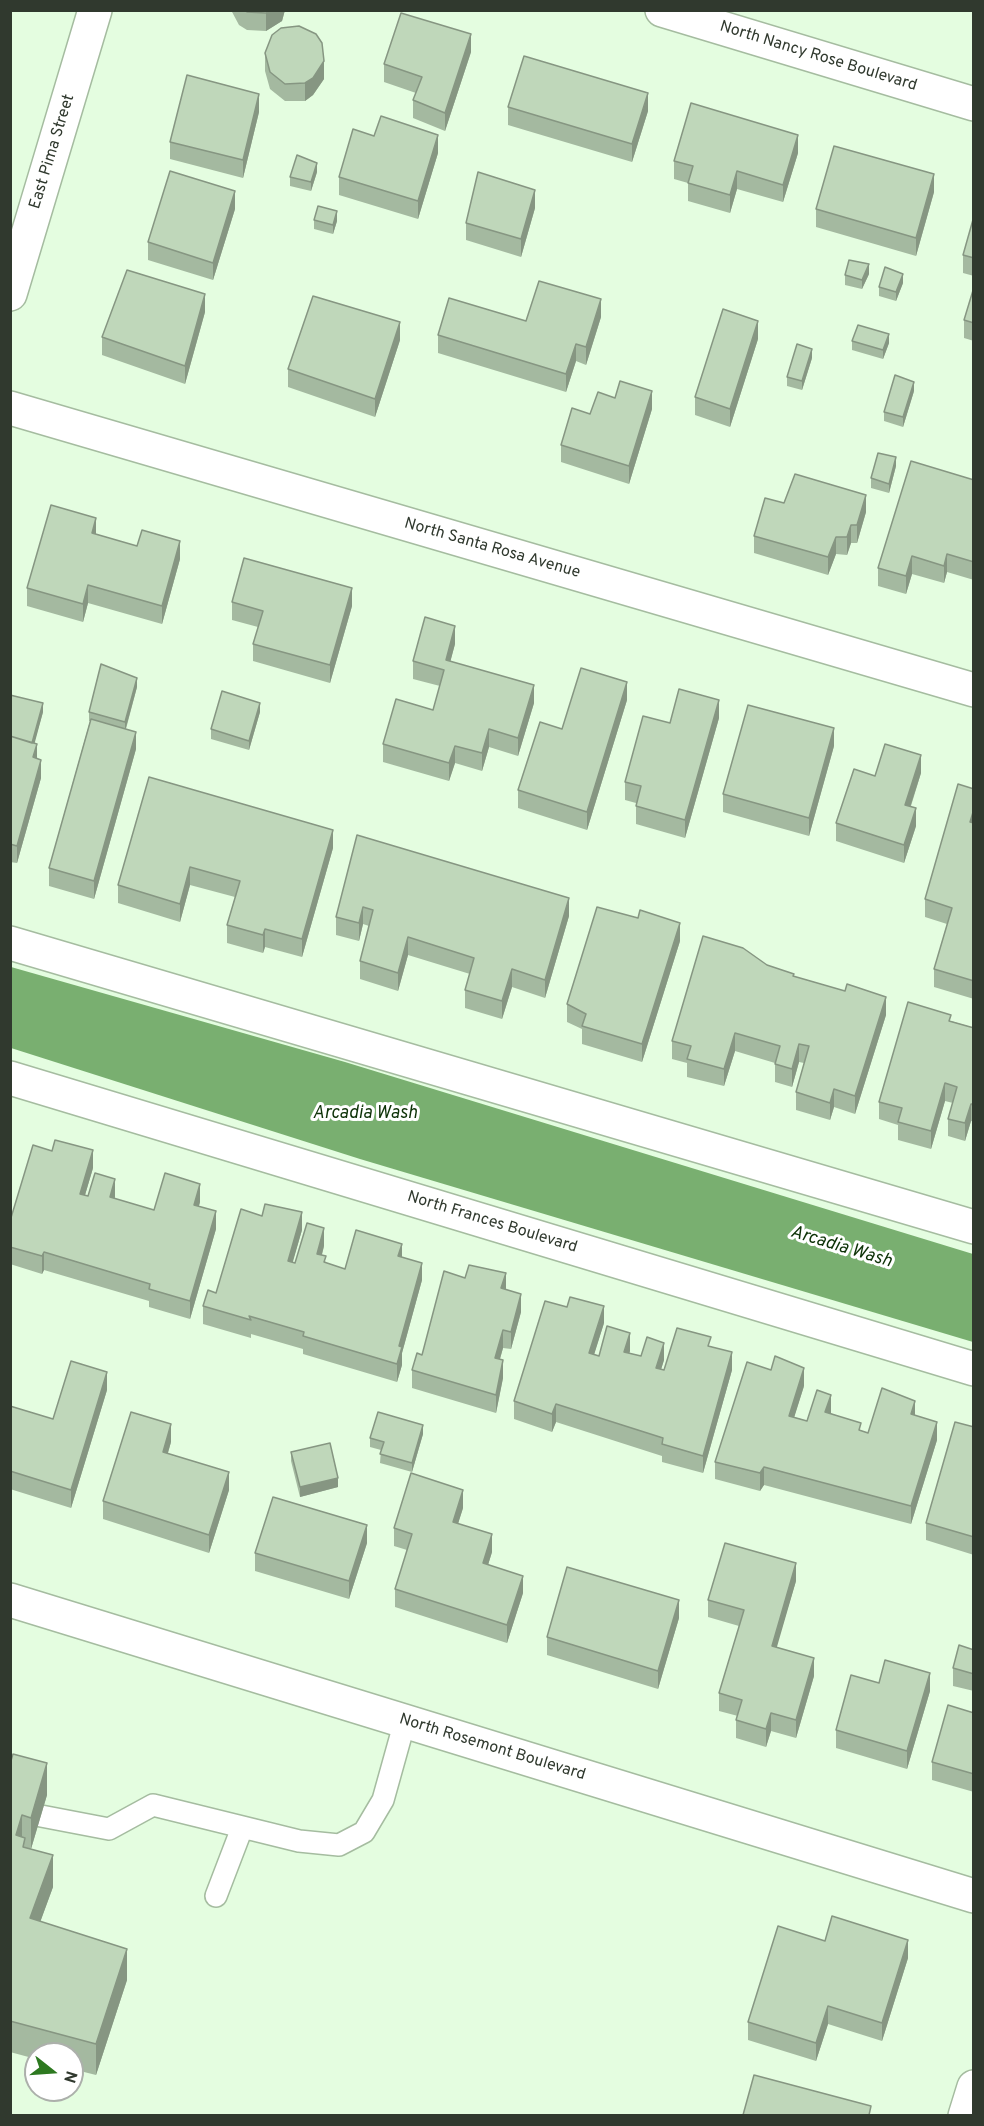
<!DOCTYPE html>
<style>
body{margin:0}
#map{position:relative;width:984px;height:2126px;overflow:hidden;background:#e4fde0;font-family:Overpass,sans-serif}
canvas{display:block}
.frame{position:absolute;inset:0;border:12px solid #30392e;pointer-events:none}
.north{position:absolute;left:24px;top:2042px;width:60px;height:60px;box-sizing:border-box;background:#fff;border:2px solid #acb0ab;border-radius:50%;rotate:107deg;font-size:16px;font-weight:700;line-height:24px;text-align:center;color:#30392e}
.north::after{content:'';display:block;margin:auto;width:21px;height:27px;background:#2d7920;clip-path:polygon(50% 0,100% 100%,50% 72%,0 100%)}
</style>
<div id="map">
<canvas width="984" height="2126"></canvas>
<div class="frame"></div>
<div class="north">N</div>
</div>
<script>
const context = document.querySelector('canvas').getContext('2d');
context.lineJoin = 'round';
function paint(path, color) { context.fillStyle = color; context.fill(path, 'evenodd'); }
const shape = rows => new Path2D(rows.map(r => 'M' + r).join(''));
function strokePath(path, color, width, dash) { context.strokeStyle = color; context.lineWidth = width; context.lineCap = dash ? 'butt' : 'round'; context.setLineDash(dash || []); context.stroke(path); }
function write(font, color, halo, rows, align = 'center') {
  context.font = font + ' Overpass,sans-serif'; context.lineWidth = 6; context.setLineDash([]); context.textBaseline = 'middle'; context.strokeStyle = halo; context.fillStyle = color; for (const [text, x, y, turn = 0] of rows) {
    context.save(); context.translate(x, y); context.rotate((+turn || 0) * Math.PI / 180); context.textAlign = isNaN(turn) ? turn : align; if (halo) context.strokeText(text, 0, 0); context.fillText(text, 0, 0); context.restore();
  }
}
paint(shape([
 [11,967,345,1062,973,1254,973,1342,360,1159,11,1048]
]), '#79af70');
const service = shape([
 [41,1816,109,1829,153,1805,299,1841,339,1845,364,1832,383,1800,405,1721],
 [216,1896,242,1828]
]);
const minor = shape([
 [662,10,974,104],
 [10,408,974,690],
 [10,943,974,1227],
 [10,1078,974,1369],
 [965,2116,974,2087]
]);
const tertiary = shape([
 [10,294,95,10],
 [10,1600,974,1896]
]);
strokePath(service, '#a5bca0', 24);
strokePath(minor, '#a5bca0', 36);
strokePath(tertiary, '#a5bca0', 36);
strokePath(service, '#fff', 21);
strokePath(minor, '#fff', 33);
strokePath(tertiary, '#fff', 33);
paint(shape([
 [231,10,285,10,282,21,266,31,247,30,239,25],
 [471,52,445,131,413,118,413,100,416,93,384,82,384,64],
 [265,53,324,79,313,95,305,101,285,101,270,89,265,71],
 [508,107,648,111,632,162,508,125],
 [259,112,243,178,170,159,170,142],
 [438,153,418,219,339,195,339,177],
 [798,153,783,202,737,189,730,213,688,201,688,183,674,179,674,161],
 [317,172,311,191,290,186,290,177],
 [934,192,916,256,816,227,816,209],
 [535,208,521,257,466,240,466,223],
 [235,209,213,280,148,260,148,242],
 [974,216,974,276,963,273,963,255],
 [314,220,337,221,333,234,314,229],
 [869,274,862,289,845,285,845,275],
 [903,283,896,301,879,296,879,287],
 [974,287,974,341,964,338,964,320],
 [205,312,185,384,102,355,102,337],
 [601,317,586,365,576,361,566,392,438,353,438,335,526,321],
 [758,339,730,427,695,415,695,397],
 [400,340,375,417,288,387,288,369],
 [852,341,889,343,883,359,852,350],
 [812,358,802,390,787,386,787,377],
 [914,391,903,427,884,421,884,412],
 [652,409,629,484,561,462,561,445,590,414],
 [896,466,889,493,871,488,871,478],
 [974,480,974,580,947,572,944,583,912,574,906,594,878,586,878,568],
 [784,503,866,512,857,543,851,543,847,555,836,554,828,575,754,553,754,536],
 [96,534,180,559,162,624,88,603,83,622,27,606,27,588],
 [232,602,352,606,330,683,253,661,253,644,258,627,232,620],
 [455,644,450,662,534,703,518,756,489,747,482,771,455,763,449,781,383,762,383,744,433,710,440,686,413,679,413,661],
 [137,687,126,729,136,749,94,899,49,886,49,868,90,721,89,721,89,712],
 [10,695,43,712,34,743,41,778,17,863,10,862],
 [627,700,587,830,518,808,518,790,562,729],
 [260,712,249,750,211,739,211,729],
 [719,718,685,838,636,824,636,803,625,800,625,782,670,723],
 [834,746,809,836,723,812,723,794],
 [921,773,911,806,916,826,904,863,836,841,836,823,875,776],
 [149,777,333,848,302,957,265,947,263,953,227,943,227,925,235,897,190,885,180,922,118,903,118,885],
 [974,789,974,999,934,987,934,969,947,924,925,917,925,899],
 [357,835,569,916,545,998,512,987,502,1019,465,1008,465,990,470,974,408,955,398,991,360,979,360,961,369,926,363,924,359,941,336,935,336,917],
 [680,941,642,1062,582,1044,582,1029,567,1022,567,1004],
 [767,965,886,1015,855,1114,834,1107,830,1120,796,1110,796,1092,804,1063,799,1062,792,1087,775,1082,775,1063,735,1051,724,1086,687,1077,687,1063,672,1059,672,1041],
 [951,1021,974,1028,974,1122,971,1121,965,1141,948,1136,948,1119,953,1103,945,1101,931,1149,898,1140,898,1125,879,1119,879,1102],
 [93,1168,85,1195,115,1197,114,1199,154,1210,200,1202,199,1206,216,1229,190,1319,149,1307,149,1301,44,1270,42,1274,10,1264,10,1221],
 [302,1230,292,1263,295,1263,324,1246,322,1255,326,1263,345,1269,402,1257,422,1280,402,1353,402,1365,397,1382,303,1354,303,1349,251,1334,251,1338,203,1324,203,1306,216,1293],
 [506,1290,521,1312,511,1349,503,1348,500,1359,503,1378,496,1413,412,1388,412,1370],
 [604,1323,594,1354,599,1356,630,1351,629,1353,641,1356,664,1360,661,1369,664,1370,711,1346,732,1370,703,1473,662,1462,662,1456,556,1422,552,1432,514,1419,514,1401],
 [804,1386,794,1417,807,1421,831,1413,861,1431,868,1433,915,1416,937,1440,911,1524,764,1485,760,1491,715,1479,715,1462],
 [107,1390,71,1508,10,1489,10,1406,53,1419],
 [974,1427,974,1555,926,1540,926,1523],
 [423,1434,412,1472,380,1463,381,1450,370,1447,370,1438],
 [171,1442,168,1453,229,1490,209,1553,103,1519,103,1501],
 [291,1452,338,1487,300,1497,291,1461],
 [463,1508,458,1523,492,1552,488,1565,523,1593,507,1643,395,1607,395,1589,407,1550,394,1546,394,1528],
 [367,1543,349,1599,255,1571,255,1553],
 [796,1581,776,1647,814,1676,796,1738,771,1731,766,1747,736,1738,736,1720,738,1716,719,1711,719,1693,739,1626,708,1617,708,1600],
 [679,1618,658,1689,547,1655,547,1637],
 [974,1650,974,1691,953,1686,953,1668],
 [879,1683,930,1691,907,1769,836,1748,836,1730],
 [974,1713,974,1792,932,1780,932,1762],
 [10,1764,47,1795,31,1849,53,1887,40,1922,127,1980,96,2075,72,2069,72,2054,36,2054,36,2059,10,2052],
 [825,1941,908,1958,882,2041,828,2024,816,2061,748,2040,748,2022]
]), '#a4b9a0');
paint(shape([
 [271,10,285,10,282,21,266,31,266,13],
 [471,34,471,52,445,131,445,113],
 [324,61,324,79,313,95,305,101,305,83],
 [648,93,648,111,632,162,632,144],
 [259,94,259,112,243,178,243,160],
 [438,135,438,153,418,219,418,201],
 [798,135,798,153,783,202,783,185],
 [317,163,317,172,311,191,311,182],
 [737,171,737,189,730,213,730,195],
 [934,174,934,192,916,256,916,238],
 [535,190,535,208,521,257,521,239],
 [235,191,235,209,213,280,213,263],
 [337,211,337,221,333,234,333,225],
 [869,264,869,274,862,289,862,280],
 [903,274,903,283,896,301,896,292],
 [205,294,205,312,185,384,185,366],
 [601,299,601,317,586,365,586,347],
 [758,321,758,339,730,427,730,409],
 [400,322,400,340,375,417,375,399],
 [889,334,889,343,883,359,883,350],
 [576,344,576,361,566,392,566,374],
 [812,349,812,358,802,390,802,381],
 [914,382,914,391,903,427,903,417],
 [652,391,652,409,629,484,629,466],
 [896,457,896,466,889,493,889,484],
 [866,495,866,512,857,543,857,525],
 [96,518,96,536,92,533],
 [851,525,851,543,847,555,847,537],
 [836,537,836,554,828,575,828,557],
 [180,541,180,559,162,624,162,606],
 [947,554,947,572,944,583,944,566],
 [912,556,912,574,906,594,906,576],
 [88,585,88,603,83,622,83,604],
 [352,588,352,606,330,683,330,665],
 [455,626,455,644,446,678,446,660],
 [137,678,137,687,125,731,125,722],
 [627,682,627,700,587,830,587,812],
 [534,685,534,703,518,756,518,738],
 [719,700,719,718,685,838,685,820],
 [43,703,43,712,32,753,32,744],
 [260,703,260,712,249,750,249,741],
 [834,728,834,746,809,836,809,818],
 [489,729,489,747,482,771,482,753],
 [136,732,136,749,94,899,94,881],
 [37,744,37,762,33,757],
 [455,746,455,763,449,781,449,763],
 [921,755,921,773,905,823,905,805],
 [41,760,41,778,17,863,17,846],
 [916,808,916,826,904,863,904,845],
 [974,809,974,827,970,822],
 [333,830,333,848,302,957,302,939],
 [190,867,190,885,180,922,180,904],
 [569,898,569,916,545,998,545,980],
 [363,907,363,924,359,941,359,923],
 [680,923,680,941,642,1062,642,1044],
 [265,929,265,947,263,953,263,935],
 [408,937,408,955,398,991,398,973],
 [512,969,512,987,502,1019,502,1001],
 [886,997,886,1015,855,1114,855,1096],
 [735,1033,735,1051,724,1086,724,1069],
 [799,1044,799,1062,792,1087,792,1069],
 [945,1083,945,1101,931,1149,931,1131],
 [834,1089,834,1107,830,1120,830,1103],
 [971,1104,971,1121,965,1141,965,1123],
 [93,1150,93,1168,80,1212,80,1194],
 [115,1179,115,1197,110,1215,110,1197],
 [200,1184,200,1202,194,1222,194,1205],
 [216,1211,216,1229,190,1319,190,1301],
 [302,1212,302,1230,288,1279,288,1261],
 [324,1228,324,1246,317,1272,317,1254],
 [402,1244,402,1261,398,1256],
 [44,1252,44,1270,42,1274,42,1256],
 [422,1263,422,1280,402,1353,402,1365,397,1382,397,1364,399,1346],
 [506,1273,506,1291,501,1288],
 [521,1294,521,1312,511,1349,511,1332],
 [604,1306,604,1323,589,1371,589,1353],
 [503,1330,503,1348,495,1376,495,1358],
 [630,1333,630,1351,624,1370,624,1352],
 [664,1343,664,1360,656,1386,656,1368],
 [732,1352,732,1370,703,1473,703,1456],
 [503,1360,503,1378,496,1413,496,1395],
 [804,1368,804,1386,789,1434,789,1416],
 [107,1372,107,1390,71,1508,71,1490],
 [831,1395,831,1413,825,1429,825,1412],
 [915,1401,915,1419,911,1414],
 [556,1404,556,1422,552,1432,552,1414],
 [937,1422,937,1440,911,1524,911,1506],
 [171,1424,171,1442,163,1469,163,1452],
 [423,1425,423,1434,412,1472,412,1463],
 [764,1467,764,1485,760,1491,760,1473],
 [229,1472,229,1490,209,1553,209,1535],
 [338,1478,338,1487,300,1497,300,1487],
 [463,1490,463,1508,453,1540,453,1522],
 [367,1525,367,1543,349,1599,349,1581],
 [492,1534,492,1552,483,1581,483,1563],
 [796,1563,796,1581,772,1664,772,1646],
 [523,1576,523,1593,507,1643,507,1625],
 [679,1600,679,1618,658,1689,658,1671],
 [814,1658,814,1676,796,1738,796,1720],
 [930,1673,930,1691,907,1769,907,1751],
 [771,1713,771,1731,766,1747,766,1729],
 [47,1763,47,1795,31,1849,31,1818],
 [22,1815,22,1847,16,1835],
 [53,1855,53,1887,30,1950,30,1918],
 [908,1940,908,1958,882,2041,882,2023],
 [127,1949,127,1980,96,2075,96,2044],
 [828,2006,828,2024,816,2061,816,2043]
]), '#869682');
const building = shape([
 [244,10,271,10,266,13,247,12,244,10],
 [401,13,471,34,445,113,413,100,422,77,384,64,401,13],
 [299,26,316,34,322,43,324,61,313,78,305,83,285,84,270,72,265,53,272,35,281,28,299,26],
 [524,56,648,93,632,144,508,107,524,56],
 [187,75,259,94,243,160,170,142,187,75],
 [691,103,798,135,783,185,737,171,730,195,688,183,693,166,674,161,691,103],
 [381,116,438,135,418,201,339,177,353,129,374,136,381,116],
 [834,146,934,174,916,238,816,209,834,146],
 [297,155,317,163,311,182,290,177,297,155],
 [170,171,235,191,213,263,148,242,170,171],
 [478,172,535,190,521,239,466,223,478,172],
 [318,206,337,211,333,225,314,220,318,206],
 [974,216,974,258,963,255,974,216],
 [849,260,869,264,862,280,845,275,849,260],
 [885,267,903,274,896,292,879,287,885,267],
 [127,270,205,294,185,366,102,337,127,270],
 [539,281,601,299,586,347,576,344,566,374,438,335,449,298,526,321,539,281],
 [974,287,974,323,964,320,974,287],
 [313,296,400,322,375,399,288,369,313,296],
 [723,309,758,321,730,409,695,397,723,309],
 [858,325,889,334,883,350,852,341,858,325],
 [797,344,812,349,802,381,787,377,797,344],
 [895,375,914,382,903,417,884,412,895,375],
 [620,381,652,391,629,466,561,445,572,408,590,414,598,392,615,398,620,381],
 [878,453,896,457,889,484,871,478,878,453],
 [911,461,974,480,974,562,947,554,944,566,912,556,906,576,878,568,911,461],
 [795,474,866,495,857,525,851,525,847,537,836,537,828,557,754,536,765,498,784,503,795,474],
 [51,505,96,518,92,533,137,546,142,530,180,541,162,606,88,585,83,604,27,588,51,505],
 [244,558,352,588,330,665,253,644,263,611,232,602,244,558],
 [425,617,455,626,446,660,534,685,518,738,489,729,482,753,455,746,449,763,383,744,396,699,433,710,444,670,413,661,425,617],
 [101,664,137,678,125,722,89,712,101,664],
 [581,668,627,682,587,812,518,790,540,722,562,729,581,668],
 [679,689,719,700,685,820,636,806,641,786,625,782,643,716,670,723,679,689],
 [222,691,260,703,249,741,211,729,222,691],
 [10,695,43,703,32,743,10,736,10,695],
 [748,705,834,728,809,818,723,794,748,705],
 [91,719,136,732,94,881,49,868,91,719],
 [10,736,37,744,33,757,41,760,17,846,10,844,10,736],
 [885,744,921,755,905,805,916,808,904,845,836,823,854,769,875,776,885,744],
 [149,777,333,830,302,939,265,929,263,935,227,925,240,881,190,867,180,904,118,885,149,777],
 [958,784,974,789,974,809,970,822,974,823,974,981,934,969,952,908,925,899,958,784],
 [357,835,569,898,545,980,512,969,502,1001,465,990,474,958,408,937,398,973,360,961,373,910,363,907,359,923,336,917,357,835],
 [597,907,638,918,640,910,680,923,642,1044,582,1026,586,1014,567,1004,597,907],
 [703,936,743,948,767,965,794,974,793,976,845,991,847,984,886,997,855,1096,834,1089,830,1103,796,1092,809,1046,799,1044,792,1069,775,1064,780,1046,735,1033,724,1069,687,1059,691,1046,672,1041,703,936],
 [908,1002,951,1015,949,1021,974,1028,974,1104,971,1104,965,1123,948,1119,957,1087,945,1083,931,1131,898,1122,902,1108,879,1102,908,1002],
 [55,1140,93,1150,80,1194,88,1196,95,1173,115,1179,110,1197,154,1210,165,1173,200,1184,194,1205,216,1211,190,1301,149,1289,150,1284,44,1252,42,1256,10,1247,10,1221,33,1145,52,1151,55,1140],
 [265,1204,302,1212,288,1261,295,1263,307,1223,324,1228,317,1254,326,1256,324,1262,345,1269,356,1230,402,1244,398,1256,422,1263,399,1346,402,1347,397,1364,303,1336,304,1332,249,1316,251,1320,203,1306,208,1290,216,1293,241,1209,262,1216,265,1204],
 [469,1265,506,1273,501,1288,521,1294,511,1332,503,1330,495,1358,503,1360,496,1395,412,1370,417,1353,422,1355,444,1271,465,1278,469,1265],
 [570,1297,604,1306,589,1353,599,1356,607,1326,630,1333,624,1352,641,1356,647,1337,664,1343,656,1368,664,1370,677,1328,711,1337,708,1346,732,1352,703,1456,662,1444,663,1438,556,1404,552,1414,514,1401,545,1301,567,1307,570,1297],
 [775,1356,804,1368,789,1416,807,1421,817,1390,831,1395,825,1412,861,1423,859,1430,868,1433,882,1388,915,1401,911,1414,937,1422,911,1506,764,1467,760,1473,715,1462,747,1362,771,1370,775,1356],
 [71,1361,107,1372,71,1490,10,1471,10,1406,53,1419,71,1361],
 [131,1412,171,1424,163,1452,229,1472,209,1535,103,1501,131,1412],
 [378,1412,423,1425,412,1463,380,1454,384,1442,370,1438,378,1412],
 [955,1422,974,1427,974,1537,926,1523,955,1422],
 [330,1443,338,1478,300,1487,291,1452,330,1443],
 [411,1473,463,1490,453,1522,492,1534,483,1563,523,1576,507,1625,395,1589,412,1534,394,1528,411,1473],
 [273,1497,367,1525,349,1581,255,1553,273,1497],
 [725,1543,796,1563,772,1646,814,1658,796,1720,771,1713,766,1729,736,1720,742,1700,719,1693,744,1610,708,1600,725,1543],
 [567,1567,679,1600,658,1671,547,1637,567,1567],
 [959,1645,974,1650,974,1674,953,1668,959,1645],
 [885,1660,930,1673,907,1751,836,1730,851,1675,879,1683,885,1660],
 [948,1705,974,1713,974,1774,932,1762,948,1705],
 [13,1754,47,1763,31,1818,22,1815,16,1835,25,1838,23,1847,53,1855,30,1918,127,1949,96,2044,10,2021,10,1764,13,1754],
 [832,1916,908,1940,882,2023,828,2006,816,2043,748,2022,778,1926,825,1941,832,1916],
 [754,2075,871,2106,869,2115,743,2115,754,2075]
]);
paint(building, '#bfd7ba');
strokePath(building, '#869682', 1.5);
write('16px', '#30392e', '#fff', [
 ["North Nancy Rose Boulevard",818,57,17],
 ["East Pima Street",53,152,-73],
 ["North Santa Rosa Avenue",492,549,16],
 ["North Frances Boulevard",492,1223,17],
 ["North Rosemont Boulevard",492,1748,17]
]);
write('italic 18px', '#0d3207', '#fff', [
 ["Arcadia Wash",365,1114],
 ["Arcadia Wash",841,1248,17]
]);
</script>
